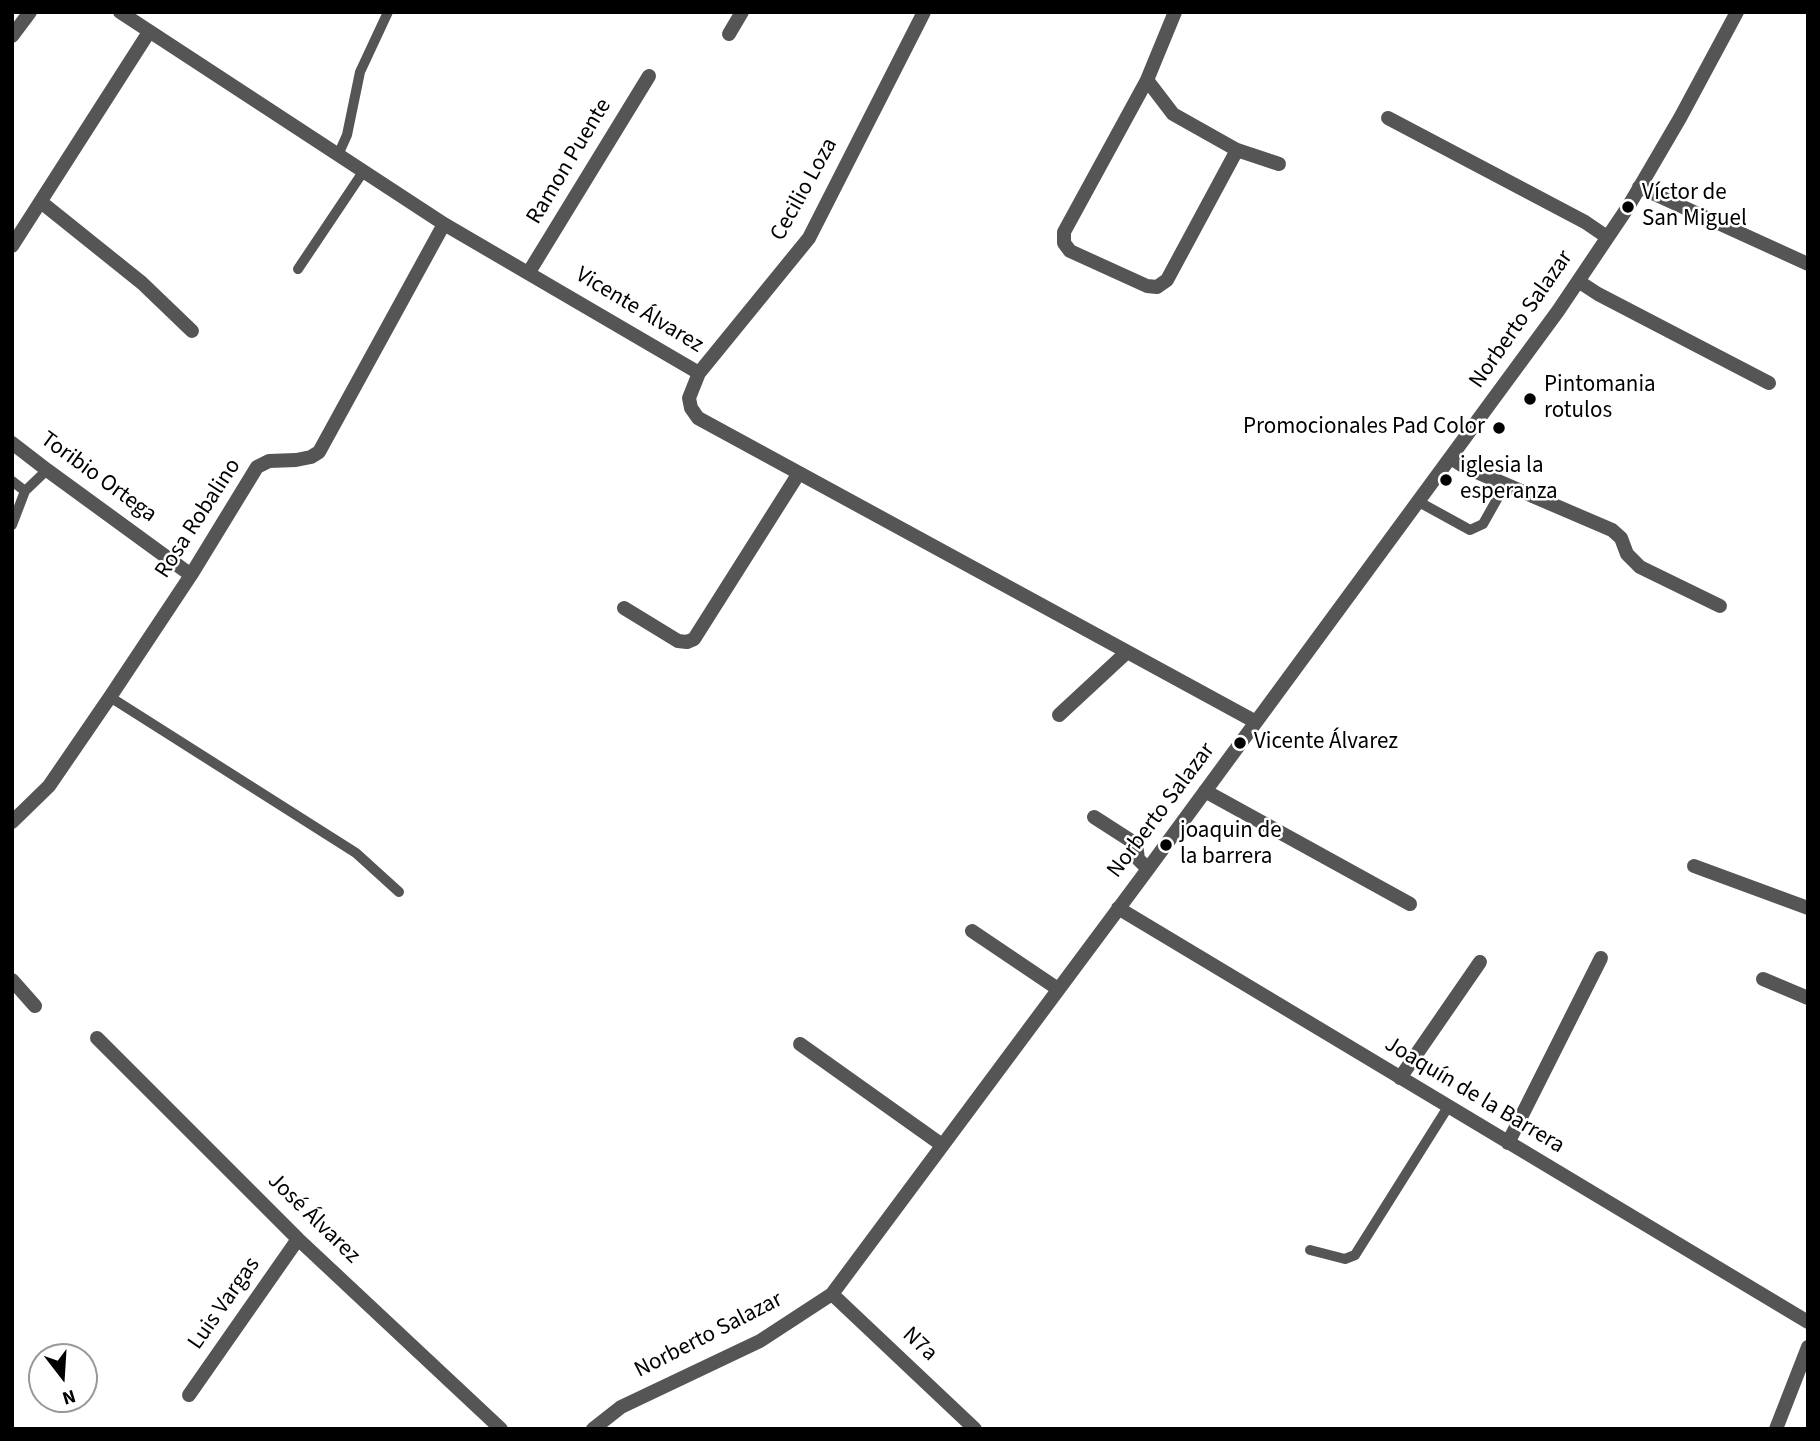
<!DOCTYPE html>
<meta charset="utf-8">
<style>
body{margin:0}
#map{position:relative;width:1820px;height:1441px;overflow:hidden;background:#fff;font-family:"Source Sans 3",sans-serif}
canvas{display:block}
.frame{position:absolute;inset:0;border:14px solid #000;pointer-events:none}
.north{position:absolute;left:28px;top:1343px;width:70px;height:70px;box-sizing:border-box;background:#fff;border:2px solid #999;border-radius:50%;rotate:163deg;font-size:19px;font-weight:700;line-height:28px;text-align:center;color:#000}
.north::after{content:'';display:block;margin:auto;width:24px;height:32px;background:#000;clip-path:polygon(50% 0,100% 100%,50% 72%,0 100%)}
</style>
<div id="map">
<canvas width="1820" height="1441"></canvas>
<div class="frame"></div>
<div class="north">N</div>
</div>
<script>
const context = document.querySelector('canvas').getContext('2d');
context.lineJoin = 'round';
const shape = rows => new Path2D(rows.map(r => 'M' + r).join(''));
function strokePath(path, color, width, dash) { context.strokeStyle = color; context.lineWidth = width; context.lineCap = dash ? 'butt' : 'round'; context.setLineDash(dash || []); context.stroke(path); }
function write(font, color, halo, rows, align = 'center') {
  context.font = font + ' "Source Sans 3",sans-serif'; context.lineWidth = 5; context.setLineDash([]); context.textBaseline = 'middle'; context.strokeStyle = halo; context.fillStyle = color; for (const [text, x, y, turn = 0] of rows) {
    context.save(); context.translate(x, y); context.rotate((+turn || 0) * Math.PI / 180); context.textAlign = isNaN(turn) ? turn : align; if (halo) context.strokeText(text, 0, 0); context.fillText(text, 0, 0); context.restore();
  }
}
strokePath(shape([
 [338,155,347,135,360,72,388,12],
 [298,269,363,172],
 [12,481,25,491,47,470],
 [1419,502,1470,530,1483,524,1505,485],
 [12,525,25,491],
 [110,697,356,853,399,892],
 [1310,1250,1345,1259,1355,1255,1448,1107]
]), '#555', 10);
strokePath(shape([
 [120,12,444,224,699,373],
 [924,12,809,238,699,373,689,398,691,408,698,418,1256,722],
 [1175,12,1147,80,1064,232,1064,243,1070,251,1147,286,1157,287,1167,280,1237,150],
 [729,34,742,12],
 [12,36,30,12],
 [1147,80,1173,114,1237,150,1279,164],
 [1388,118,1585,222,1607,237],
 [1639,187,1808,264],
 [41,202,142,283,192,331],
 [12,246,149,32],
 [529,272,649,76],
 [1578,281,1598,294,1769,383],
 [12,443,47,470,191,575],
 [1451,458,1465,467,1612,530,1621,538,1627,554,1640,567,1720,606],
 [624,608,678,641,687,642,694,639,799,473],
 [1059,715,1127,652],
 [1205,791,1410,904],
 [1094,817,1136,844,1138,859,1148,869],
 [12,822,49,786,110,697,191,575,257,467,269,461,296,460,311,457,319,452,444,224],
 [1694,866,1808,908],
 [1118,908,1808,1322],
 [972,931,1058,989],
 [1763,979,1808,998],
 [12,980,35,1006],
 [97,1038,298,1239,501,1429],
 [800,1044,942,1145],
 [1400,1078,1480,962],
 [1508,1143,1601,958],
 [832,1294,975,1429],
 [189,1395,298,1239],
 [593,1429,621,1407,760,1341,832,1294,1148,869,1558,311,1628,207,1680,118,1737,12],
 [1776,1429,1808,1347]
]), '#555', 14);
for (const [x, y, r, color] of [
 [1628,207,7,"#000"],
 [1530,399,7,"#000"],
 [1499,428,7,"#000"],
 [1446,480,7,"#000"],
 [1240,743,7,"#000"],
 [1166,845,7,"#000"]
]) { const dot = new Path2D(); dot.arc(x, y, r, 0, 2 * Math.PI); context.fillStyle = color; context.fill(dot); strokePath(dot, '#fff', 2.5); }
write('23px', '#000', '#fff', [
 ["Ramon Puente",570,162,-59],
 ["Cecilio Loza",805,190,-61],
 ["Vicente Álvarez",639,311,31],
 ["Norberto Salazar",1522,320,-55],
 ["Toribio Ortega",98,478,36],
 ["Rosa Robalino",199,519,-57],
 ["Norberto Salazar",1162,811,-53],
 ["Joaquín de la Barrera",1474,1096,31],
 ["José Álvarez",313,1219,44],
 ["Luis Vargas",225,1304,-55],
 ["Norberto Salazar",709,1336,-27],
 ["N7a",919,1345,43]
]);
write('23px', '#000', '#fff', [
 ["Víctor de",1642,194],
 ["San Miguel",1642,220],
 ["Pintomania",1544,386],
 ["rotulos",1544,412],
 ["Promocionales Pad Color",1485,428,"right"],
 ["iglesia la",1460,467],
 ["esperanza",1460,493],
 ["Vicente Álvarez",1254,743],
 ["joaquin de",1180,832],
 ["la barrera",1180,858]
], 'left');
</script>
